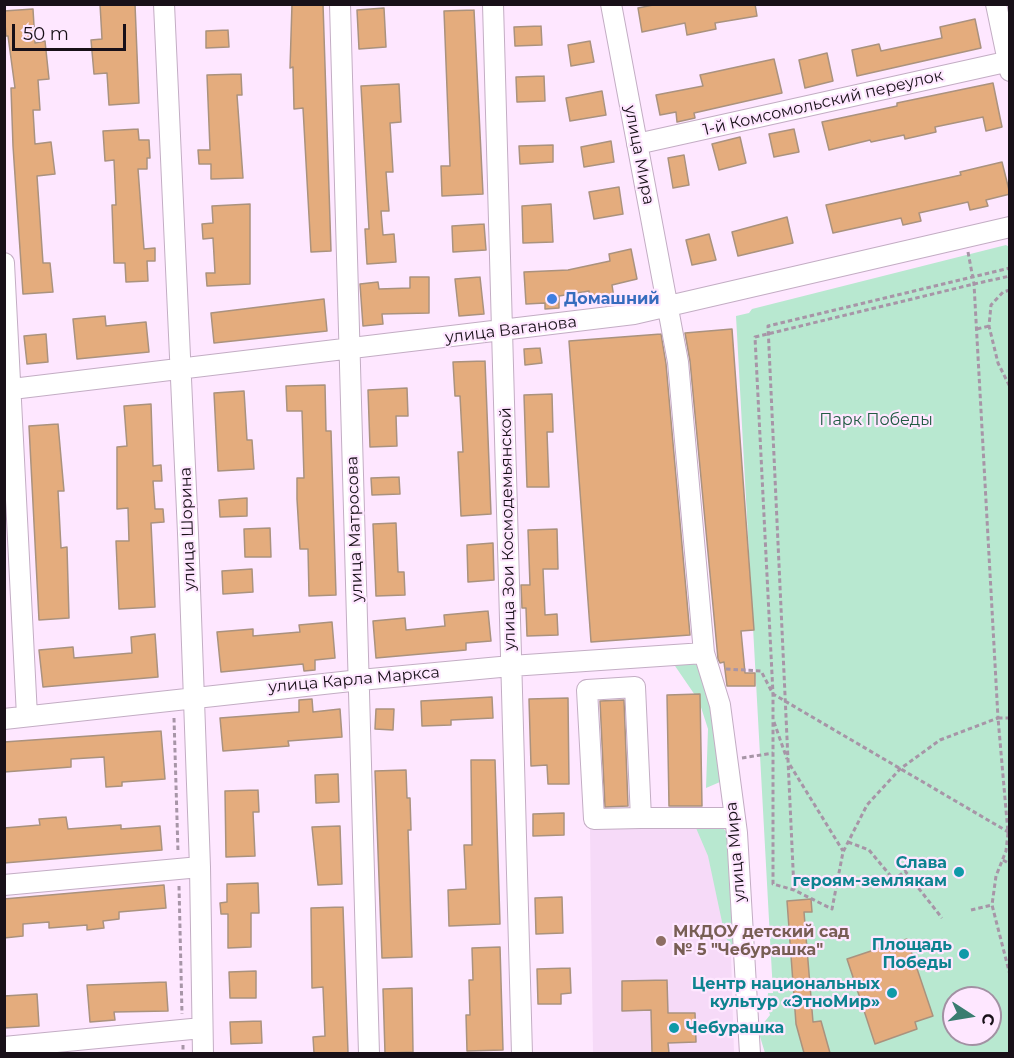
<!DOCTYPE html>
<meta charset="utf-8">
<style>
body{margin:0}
#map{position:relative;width:1014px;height:1058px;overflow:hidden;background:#fee7ff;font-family:Montserrat,sans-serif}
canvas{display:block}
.frame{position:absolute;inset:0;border:6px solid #181018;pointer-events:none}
.north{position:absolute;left:942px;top:986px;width:60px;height:60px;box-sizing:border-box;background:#fee7ff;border:2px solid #a291a3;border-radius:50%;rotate:102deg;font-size:16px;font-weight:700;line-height:24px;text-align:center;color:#181018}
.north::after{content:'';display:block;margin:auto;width:21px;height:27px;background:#3a7d70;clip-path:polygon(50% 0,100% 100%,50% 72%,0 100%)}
.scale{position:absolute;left:12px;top:24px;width:114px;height:27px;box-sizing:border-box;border:3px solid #181018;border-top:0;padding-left:8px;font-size:18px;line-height:21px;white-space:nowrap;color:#181018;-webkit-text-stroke:4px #fee7ff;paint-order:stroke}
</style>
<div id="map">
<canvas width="1014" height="1058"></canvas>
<div class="frame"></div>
<div class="north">С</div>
<div class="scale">50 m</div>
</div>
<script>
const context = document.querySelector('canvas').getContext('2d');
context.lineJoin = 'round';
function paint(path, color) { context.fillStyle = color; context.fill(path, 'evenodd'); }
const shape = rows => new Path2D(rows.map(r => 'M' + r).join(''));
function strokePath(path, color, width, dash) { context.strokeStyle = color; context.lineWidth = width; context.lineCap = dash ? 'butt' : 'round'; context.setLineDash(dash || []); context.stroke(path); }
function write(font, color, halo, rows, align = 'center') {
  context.font = font + ' Montserrat,sans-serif'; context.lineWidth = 4.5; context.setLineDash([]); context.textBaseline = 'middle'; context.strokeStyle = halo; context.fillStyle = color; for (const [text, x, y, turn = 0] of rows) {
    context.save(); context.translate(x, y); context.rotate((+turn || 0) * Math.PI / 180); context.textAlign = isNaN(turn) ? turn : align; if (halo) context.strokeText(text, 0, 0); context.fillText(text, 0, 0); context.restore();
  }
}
paint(shape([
 [727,823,734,1053,593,1053,590,828]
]), '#f6daf8');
paint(shape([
 [1006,245,1009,247,1009,1053,765,1053,758,1030,770,1015,767,1006,768,993,773,993,736,316,749,313,752,309],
 [954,998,990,998,990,1034,954,1034],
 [686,659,707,671,726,761,720,782,706,788,708,729,699,701,673,663],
 [712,818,730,835,736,956,725,936,708,856,693,821]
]), '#b8e8d0');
const building = shape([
 [100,4,135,4,139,103,109,105,107,73,94,74,91,40,102,39,100,4],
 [292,4,323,4,331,251,311,252,303,108,294,109,293,67,290,68,292,4],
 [658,4,755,4,757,16,715,23,716,29,687,35,685,23,642,32,638,8,658,4],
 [384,8,386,47,359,49,357,10,384,8],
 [33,9,35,43,45,41,49,79,38,80,40,110,33,110,35,144,51,142,55,174,37,176,43,263,50,263,53,292,23,294,13,146,11,88,15,88,8,36,6,36,4,11,33,9],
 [474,10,483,194,442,196,441,166,450,166,444,11,474,10],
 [975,19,981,48,857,76,852,50,879,44,881,51,942,38,940,27,975,19],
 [541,26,542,45,515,46,514,27,541,26],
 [228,30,229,47,206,48,206,31,228,30],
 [590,41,594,62,571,66,568,45,590,41],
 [827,53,833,81,805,88,799,60,827,53],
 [774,59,782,93,694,113,695,118,677,122,676,112,660,115,656,95,703,86,700,75,774,59],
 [241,74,242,95,237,95,243,178,211,179,211,164,199,164,198,150,210,150,207,75,241,74],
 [544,76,545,101,517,102,516,77,544,76],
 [993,83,1002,127,986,131,983,117,935,127,936,132,905,139,904,135,871,142,870,140,829,150,822,122,897,106,897,103,993,83],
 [399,84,401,122,390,123,393,172,386,172,389,211,381,211,383,235,394,234,396,262,367,264,365,229,369,229,361,86,399,84],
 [602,91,606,115,570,121,566,98,602,91],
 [138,129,139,140,149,140,150,158,147,158,147,169,138,169,144,249,155,248,155,261,147,261,148,281,126,282,125,263,114,263,112,205,116,205,114,160,105,161,103,131,138,129],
 [794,129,799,152,774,157,769,134,794,129],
 [740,137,746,163,719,170,712,144,740,137],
 [611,141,614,162,584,167,581,147,611,141],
 [553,145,553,162,520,164,519,146,553,145],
 [684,155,689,185,673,188,668,158,684,155],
 [1002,162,1010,194,986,200,988,206,970,210,968,202,919,213,921,221,903,225,901,218,833,233,826,205,961,175,960,172,1002,162],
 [619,187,623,214,594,219,589,192,619,187],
 [250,204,250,284,207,286,206,273,215,273,213,238,203,239,202,224,213,223,212,206,250,204],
 [551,204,553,242,523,243,522,206,551,204],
 [787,217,793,243,738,256,732,232,787,217],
 [484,224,486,250,453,252,452,226,484,224],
 [709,234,716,260,692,265,686,240,709,234],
 [631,249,637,279,612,285,614,298,591,302,589,291,559,296,559,308,545,309,545,303,526,304,524,272,568,270,610,261,609,254,631,249],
 [410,277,429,277,429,313,382,314,383,324,363,326,360,284,378,282,379,289,410,288,410,277],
 [480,277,484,314,459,316,455,279,480,277],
 [324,299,327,331,214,343,211,313,324,299],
 [105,316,106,326,146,322,149,352,77,359,73,319,105,316],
 [732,329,754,630,741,631,745,673,755,673,755,686,727,686,724,662,720,663,718,659,690,361,685,333,732,329],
 [46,334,48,362,27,364,24,336,46,334],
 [661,334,666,364,690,635,591,642,569,341,661,334],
 [540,348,542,363,525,365,524,349,540,348],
 [485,361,491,514,461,516,458,452,463,452,460,396,455,396,453,362,485,361],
 [325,385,326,431,331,431,336,595,309,596,308,549,300,549,297,499,297,478,304,478,302,411,287,411,286,386,325,385],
 [407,388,408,416,396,416,397,446,370,447,368,390,407,388],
 [244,391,247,440,252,440,254,469,218,471,214,393,244,391],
 [552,394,553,432,547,432,549,487,527,487,524,395,552,394],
 [151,404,153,466,161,465,162,481,153,481,155,509,163,509,164,522,151,523,155,607,119,609,116,541,129,541,128,508,117,509,117,447,127,446,124,406,151,404],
 [58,424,64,491,58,491,61,548,67,547,69,618,39,620,29,426,58,424],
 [399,477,400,494,372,495,371,478,399,477],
 [247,498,247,516,220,517,219,500,247,498],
 [396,523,398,572,404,572,405,595,376,596,373,524,396,523],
 [270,528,271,557,245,557,244,529,270,528],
 [557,529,558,569,543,569,545,615,557,614,558,635,527,636,526,608,522,608,521,585,530,585,528,530,557,529],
 [493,543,494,580,468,582,467,545,493,543],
 [252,569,253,592,223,594,222,571,252,569],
 [488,611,491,641,466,643,466,650,376,658,373,621,405,618,406,630,445,626,444,615,488,611],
 [332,622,335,658,315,660,315,670,304,671,303,664,221,672,217,632,253,629,253,636,300,632,299,625,332,622],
 [155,634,158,677,43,687,39,650,73,647,74,658,132,653,131,637,155,634],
 [700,694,702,806,669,806,667,695,700,694],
 [492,697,493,718,451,720,451,725,422,726,421,701,492,697],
 [568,698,569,784,548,784,547,765,531,766,529,699,568,698],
 [312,699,313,712,340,709,342,737,288,741,289,746,223,751,220,718,299,712,299,700,312,699],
 [624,700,628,806,605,807,600,701,624,700],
 [376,709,394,709,393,730,375,729,376,709],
 [161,731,165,779,122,782,122,786,106,787,104,757,71,759,71,767,4,772,4,742,161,731],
 [471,760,495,760,500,924,449,926,448,890,466,889,464,845,472,845,471,760],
 [406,770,407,798,410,798,411,830,408,830,412,957,382,958,375,771,406,770],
 [338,774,339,802,316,803,315,775,338,774],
 [258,790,259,812,253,812,255,856,226,857,225,791,258,790],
 [564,813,564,835,533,836,533,814,564,813],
 [66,817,68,829,121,825,121,829,160,826,162,850,4,863,4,828,40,825,39,819,66,817],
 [340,826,342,884,318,885,312,827,340,826],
 [258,883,259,913,251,913,251,947,228,948,228,914,221,914,220,903,227,902,227,884,258,883],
 [164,885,166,908,119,912,119,919,103,921,104,928,87,930,87,925,49,928,49,922,23,924,23,936,4,938,4,899,164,885],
 [562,897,563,933,536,934,535,898,562,897],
 [811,899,812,912,804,912,813,1022,821,1021,830,1053,804,1053,796,1024,787,901,811,899],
 [343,907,348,1053,314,1053,313,1037,325,1036,323,987,312,988,311,908,343,907],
 [907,939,933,1016,915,1022,917,1029,875,1044,847,959,907,939],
 [500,947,503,1050,467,1051,466,1015,470,1015,469,980,473,980,472,948,500,947],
 [570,968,571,993,561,994,561,1004,538,1004,537,969,570,968],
 [256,971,256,998,230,998,229,972,256,971],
 [667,980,668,1013,695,1013,696,1042,668,1043,669,1053,652,1053,651,1010,622,1011,622,981,667,980],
 [166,982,168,1011,114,1012,115,1020,90,1022,87,985,166,982],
 [412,988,413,1052,385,1053,383,989,412,988],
 [37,994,39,1026,4,1028,4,996,37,994],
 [261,1021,262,1043,231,1044,230,1022,261,1021]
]);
paint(building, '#e4ac7d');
strokePath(building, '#aa927e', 1.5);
const minor = shape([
 [164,4,188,533,200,867,203,1054],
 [340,4,369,1054],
 [493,4,522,1054],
 [611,4,678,362,704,653,720,705,737,833,750,1054],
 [996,4,1010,71],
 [637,144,1010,61],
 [4,263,27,716],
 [4,390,634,314,1010,227],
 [4,719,360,680,511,666,704,653],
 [641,818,635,687,587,690,594,819,641,818,735,818],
 [4,885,200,867],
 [4,1047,202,1028]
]);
strokePath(minor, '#c3adc4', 22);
strokePath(shape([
 [968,252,974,284,998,718,940,740,900,769,867,805,843,852,832,909,794,890,773,884,773,694,755,337,974,284,1010,276],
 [1010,290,1003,292,991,305,989,326,998,363,1010,387],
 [977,329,989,326],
 [726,669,761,671,773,694,1010,833],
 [174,718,178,852],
 [1010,718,998,718,1008,833,1006,851,996,876,992,905,1010,975],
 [774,722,787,759],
 [742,758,773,753],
 [790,765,843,851],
 [848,842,869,850,894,880,905,871,942,918],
 [1003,860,1010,864],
 [179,886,182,1014],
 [794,890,768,326,1010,268],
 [971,910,992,905],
 [183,1045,183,1054]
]), '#a795a7', 3, [4.5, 3]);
strokePath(minor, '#fff', 20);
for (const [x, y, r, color] of [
 [552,299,6,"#3f7fe0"],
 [959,872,6,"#0f9aa8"],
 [661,941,6,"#8d6e63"],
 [964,954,6,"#0f9aa8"],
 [892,993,6,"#0f9aa8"],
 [674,1028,6,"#0f9aa8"]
]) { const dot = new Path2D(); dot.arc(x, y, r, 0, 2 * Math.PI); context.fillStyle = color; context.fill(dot); strokePath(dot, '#fee7ff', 2); }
write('16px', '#181018', '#fee7ff', [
 ["1-й Комсомольский переулок",823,103,-13],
 ["улица Мира",639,155,79],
 ["улица Ваганова",511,330,-7],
 ["улица Шорина",188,529,-92],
 ["улица Матросова",355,529,-92],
 ["улица Зои Космодемьянской",508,529,-91],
 ["улица Карла Маркса",354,680,-5],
 ["улица Мира",736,852,-95]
]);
write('bold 16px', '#366cbe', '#fee7ff', [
 ["Домашний",564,299]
], 'left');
write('16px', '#215b43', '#fee7ff', [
 ["Парк Победы",876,420]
]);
write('bold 16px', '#0d838f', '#fee7ff', [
 ["Слава",947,863],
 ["героям-землякам",947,881],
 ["Площадь",952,945],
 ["Победы",952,963],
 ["Центр национальных",880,984],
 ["культур «ЭтноМир»",880,1002],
 ["Чебурашка",686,1028,"left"]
], 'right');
write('bold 16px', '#785e54', '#fee7ff', [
 ["МКДОУ детский сад",673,932],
 ["№ 5 \"Чебурашка\"",673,950]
], 'left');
</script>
